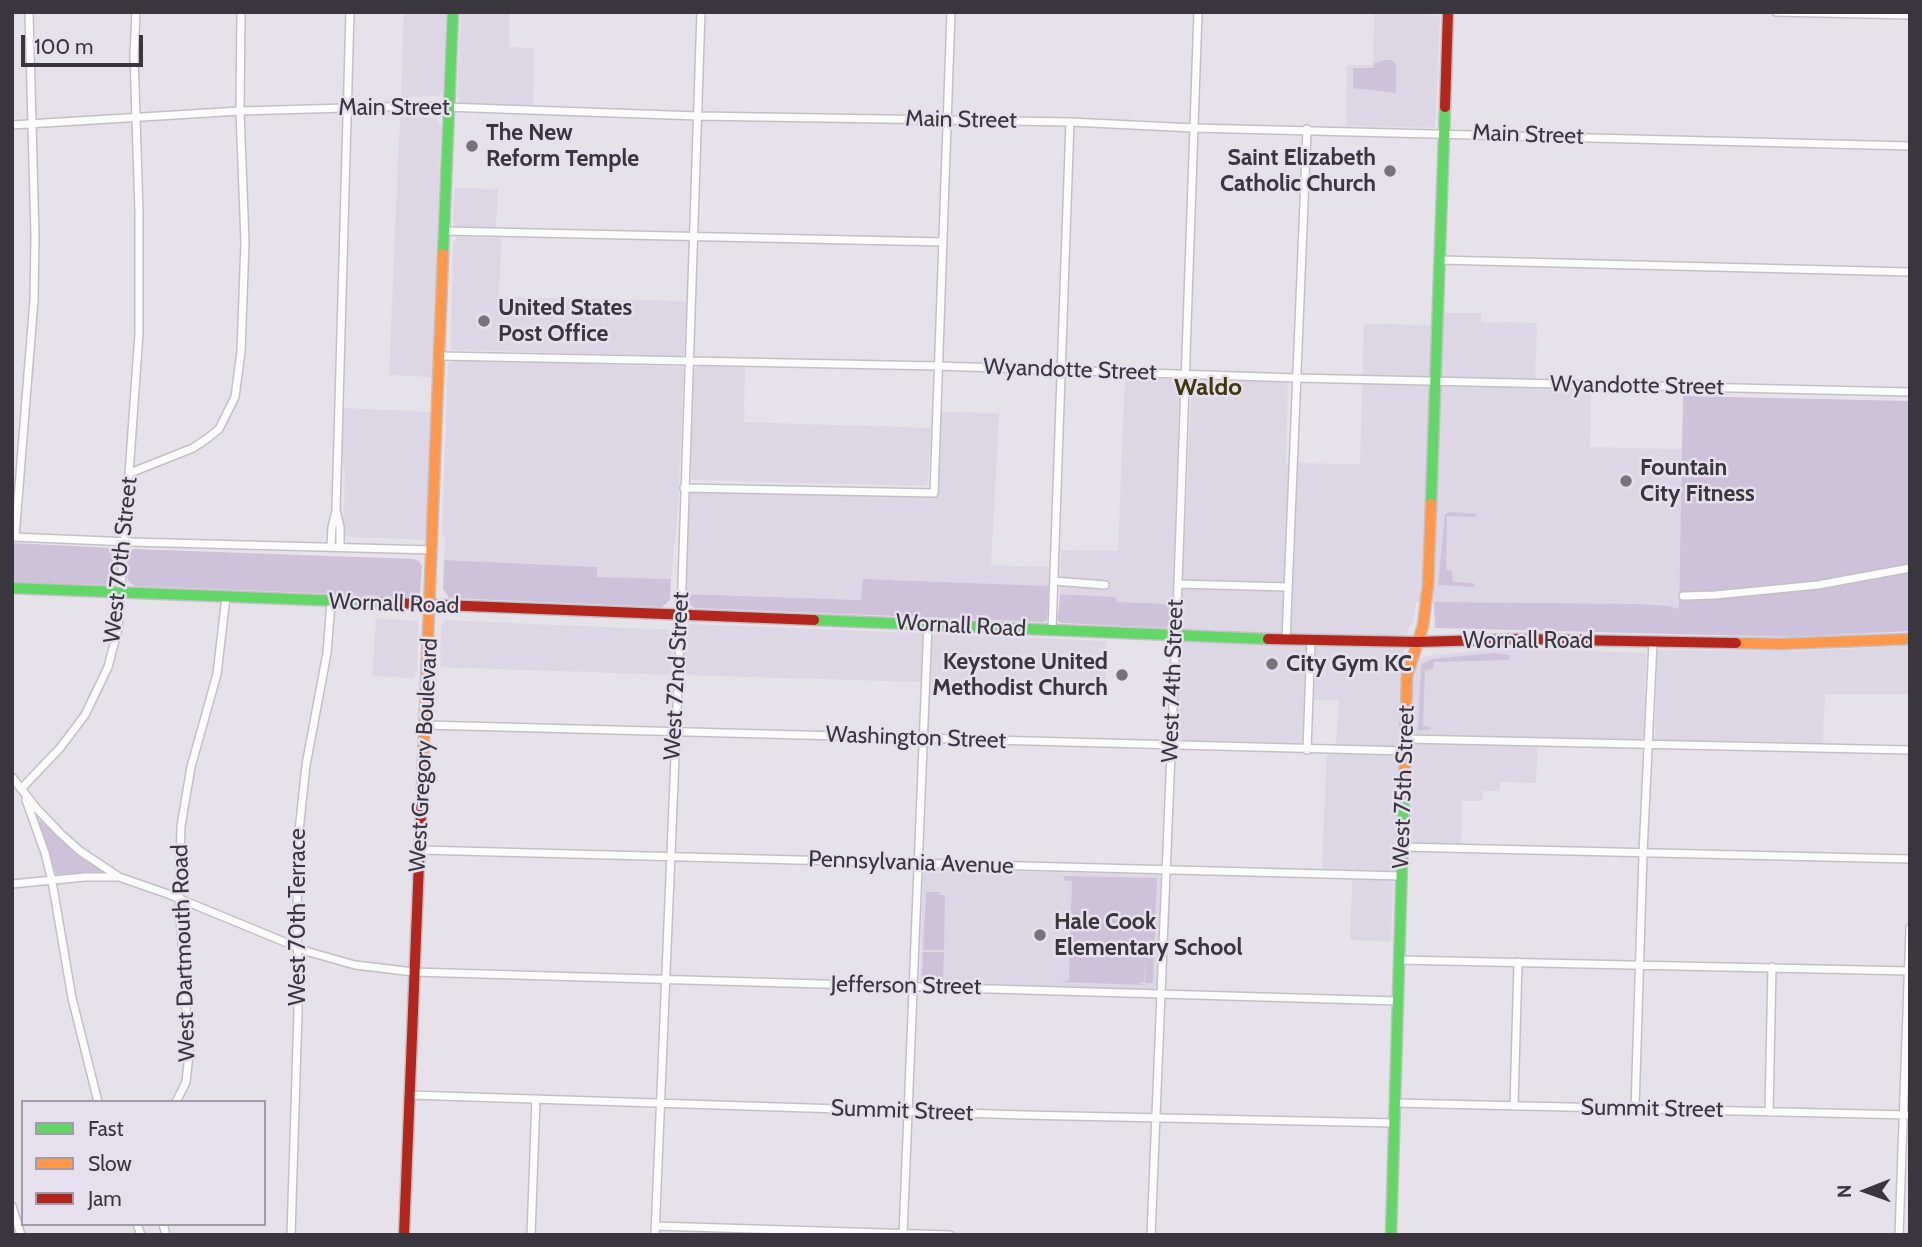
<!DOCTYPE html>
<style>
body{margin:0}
#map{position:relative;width:1922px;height:1247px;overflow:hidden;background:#e6e2ea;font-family:Cabin,sans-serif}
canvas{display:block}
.frame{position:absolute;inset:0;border:14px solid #39373d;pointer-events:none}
.legend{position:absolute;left:21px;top:1100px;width:245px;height:126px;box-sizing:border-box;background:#e6dfee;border:2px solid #a19ca7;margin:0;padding:9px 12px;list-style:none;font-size:21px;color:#39373d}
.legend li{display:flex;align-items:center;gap:14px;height:35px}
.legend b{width:35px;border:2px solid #a19ca7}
.north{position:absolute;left:1831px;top:1156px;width:70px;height:70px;-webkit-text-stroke:5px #e6dfee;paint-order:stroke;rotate:269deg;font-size:19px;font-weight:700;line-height:28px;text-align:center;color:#39373d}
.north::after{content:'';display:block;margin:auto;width:24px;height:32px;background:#39373d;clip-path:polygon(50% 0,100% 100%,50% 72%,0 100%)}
.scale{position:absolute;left:21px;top:35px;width:122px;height:32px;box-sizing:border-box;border:4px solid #39373d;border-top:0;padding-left:9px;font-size:21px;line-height:24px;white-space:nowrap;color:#39373d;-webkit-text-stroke:5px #e6dfee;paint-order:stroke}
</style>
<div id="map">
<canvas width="1922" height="1247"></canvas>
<div class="frame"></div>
<ul class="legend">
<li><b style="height:9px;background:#63d668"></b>Fast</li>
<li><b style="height:9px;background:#ff974d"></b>Slow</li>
<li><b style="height:9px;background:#b3261e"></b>Jam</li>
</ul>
<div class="north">N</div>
<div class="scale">100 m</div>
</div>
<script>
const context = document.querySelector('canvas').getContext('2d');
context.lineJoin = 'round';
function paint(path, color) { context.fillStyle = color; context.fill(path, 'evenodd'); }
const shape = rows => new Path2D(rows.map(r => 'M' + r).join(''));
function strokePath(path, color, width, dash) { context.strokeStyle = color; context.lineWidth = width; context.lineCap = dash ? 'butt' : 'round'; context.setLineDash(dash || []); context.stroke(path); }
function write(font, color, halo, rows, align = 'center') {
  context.font = font + ' Cabin,sans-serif'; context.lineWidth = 5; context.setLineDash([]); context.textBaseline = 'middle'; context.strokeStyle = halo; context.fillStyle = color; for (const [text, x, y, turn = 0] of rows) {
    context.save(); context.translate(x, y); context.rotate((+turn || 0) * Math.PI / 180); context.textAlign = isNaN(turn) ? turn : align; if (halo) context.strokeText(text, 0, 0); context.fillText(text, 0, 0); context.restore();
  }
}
paint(shape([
 [404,12,446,12,443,91,440,96,406,97,401,101],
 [461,12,509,12,509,47,534,48,533,105,464,104,460,102,457,95],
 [1374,14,1437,15,1440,18,1435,128,1346,126,1347,65,1373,65],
 [400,115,403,117,435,118,441,125,432,377,389,375],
 [455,188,498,189,496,228,456,226,453,222],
 [457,237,501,238,499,297,687,301,684,353,680,356,451,350,453,242],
 [1445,313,1481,313,1481,322,1537,323,1535,389,1591,391,1590,447,1682,449,1679,609,1669,606,1640,604,1416,602,1413,622,1408,628,1402,657,1423,657,1499,648,1646,653,1644,736,1639,740,1538,737,1536,783,1500,782,1500,791,1483,791,1483,801,1462,801,1461,844,1396,842,1394,869,1392,871,1322,869,1327,745,1336,745,1339,700,1304,700,1302,742,1300,744,1181,741,1176,731,1181,604,1116,602,1116,597,1060,594,1061,550,1118,551,1125,378,1177,379,1180,381,1175,531,1185,532,1192,380,1288,382,1286,463,1360,464,1364,324,1430,325],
 [454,360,682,367,684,372,678,507,671,579,596,577,596,567,444,560,445,539,442,535,448,365],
 [698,366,745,367,744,422,931,428,928,484,923,486,691,480,693,371],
 [342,408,431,412,426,537,424,540,343,536,345,474,341,453],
 [940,412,999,413,991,565,1051,567,1049,586,863,579,862,600,685,594,689,491,694,489,937,496],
 [376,618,418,621,417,671,415,672,414,678,372,676],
 [446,620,669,630,673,636,672,675,440,667,441,627],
 [689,624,921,633,923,636,921,682,682,675,684,631],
 [937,634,1107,641,1106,686,1103,688,931,682,932,641,933,636],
 [1910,646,1910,694,1825,694,1823,744,1660,741,1655,738,1657,654,1659,650,1799,651],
 [925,869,1159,875,1161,879,1157,985,1151,990,920,982,923,873],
 [1352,880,1390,880,1393,883,1391,941,1350,940]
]), '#ddd6e5');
paint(shape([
 [1385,60,1392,60,1396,64,1396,93,1353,88,1353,68,1374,68,1374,63],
 [1683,396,1910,401,1910,631,1794,637,1435,628,1434,602,1640,604,1669,606,1679,609],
 [1449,512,1477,514,1476,517,1447,516,1446,569,1452,571,1453,582,1473,583,1475,586,1473,587,1438,585,1445,514],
 [12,543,112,548,118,556,117,578,112,583,106,585,12,582],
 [133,549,413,559,419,561,422,566,420,591,417,597,414,597,135,586,129,582,127,576,128,556],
 [444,560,597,567,597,577,671,579,670,600,662,607,449,598,443,589],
 [863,579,1049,586,1047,620,1043,622,695,608,687,604,685,598,685,594,861,600],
 [1060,594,1116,597,1117,602,1172,604,1171,624,1166,628,1062,623,1058,621,1058,617],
 [1494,653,1510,655,1509,660,1434,662,1433,669,1425,670,1423,726,1430,727,1431,730,1418,730,1421,665,1432,659],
 [40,820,71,848,102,870,103,873,56,874,39,823],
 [1064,876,1157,878,1153,983,1145,983,1146,949,1144,982,1137,983,1147,985,1061,982,1069,980,1072,881,1064,880],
 [926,892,940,892,940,895,945,895,944,950,923,950],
 [923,952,944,952,943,979,922,979]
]), '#cdc2d9');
const street = shape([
 [1776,12,1910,15],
 [12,125,240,111,417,106,698,116,1070,122,1194,128,1910,146],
 [445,231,943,242],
 [1440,260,1910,272],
 [441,356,938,366,1296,378,1910,392],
 [130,473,193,448,208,438,219,429,235,397,241,352,245,242,240,111,241,12],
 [684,488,934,493,951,12],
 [13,537,131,542,433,550],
 [15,537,34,300,35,236,29,12],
 [331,546,332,527,336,511],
 [340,546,340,527,336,510,350,12],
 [1054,581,1105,585],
 [1178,584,1287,587],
 [1683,596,1715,595,1818,585,1910,568],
 [1052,630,1070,122],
 [1286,640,1307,129],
 [425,725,1406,751],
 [1406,739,1910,750],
 [1307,750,1311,640],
 [12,777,37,809,61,834,80,851,119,877,168,894,309,952,355,965,414,972,1398,1001],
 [21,789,60,748,85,715,108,667,118,629,139,333,139,212,134,55,136,12],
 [26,800,45,853,52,881,72,998,98,1102],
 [1402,847,1910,859],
 [420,850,1401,876],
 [12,884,85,877,119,877],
 [1399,960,1910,971],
 [410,1095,1023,1115,1395,1123],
 [176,1102,186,1082,189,1054,179,899,181,826,191,767,217,674,226,597],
 [1395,1103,1910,1115],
 [1514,1106,1518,962],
 [1635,1109,1643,854,1653,642],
 [1769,1112,1772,967],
 [12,1206,21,1235],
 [137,1224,141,1235],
 [163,1224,166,1235],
 [655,1226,950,1235],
 [291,1235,298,1013,297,850,306,765,327,653,331,602],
 [531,1235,536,1099],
 [655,1235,681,614,701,12],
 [903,1235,928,624],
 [1151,1235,1178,584,1198,12],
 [1899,1235,1910,928]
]);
const fast = shape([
 [443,254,453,12],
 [1431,504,1445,107],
 [12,588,392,603],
 [814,620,1268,639],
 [1391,1235,1404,794]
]);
const slow = shape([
 [1736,643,1780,644,1910,639],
 [422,788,443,254],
 [1404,794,1407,676,1423,626,1428,585,1431,504]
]);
const jam = shape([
 [1445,107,1448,12],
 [392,603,814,620],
 [1268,639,1417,642,1517,639,1736,643],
 [404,1235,422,788]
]);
strokePath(street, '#c3c0c5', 10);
strokePath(fast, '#c3c0c5', 13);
strokePath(slow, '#c3c0c5', 13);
strokePath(jam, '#c3c0c5', 13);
strokePath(street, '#fbfbfc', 7);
strokePath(fast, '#63d668', 10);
strokePath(slow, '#ff974d', 10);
strokePath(jam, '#b3261e', 10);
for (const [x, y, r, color] of [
 [472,146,7,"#76737a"],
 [1390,171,7,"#76737a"],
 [484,321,7,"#76737a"],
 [1626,481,7,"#76737a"],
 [1272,664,7,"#76737a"],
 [1122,675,7,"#76737a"],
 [1040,935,7,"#76737a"]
]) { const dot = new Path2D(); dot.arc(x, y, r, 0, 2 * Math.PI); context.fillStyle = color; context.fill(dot); strokePath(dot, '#e6dfee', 2.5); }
write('23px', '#39373d', '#e6dfee', [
 ["Main Street",394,108],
 ["Main Street",961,120,1],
 ["Main Street",1528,135,2],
 ["Wyandotte Street",1070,370,2],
 ["Wyandotte Street",1637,386,1],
 ["West 70th Street",121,560,-84],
 ["Wornall Road",394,604,2],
 ["Wornall Road",961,626,3],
 ["Wornall Road",1528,641],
 ["West 72nd Street",677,676,-87],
 ["West 74th Street",1173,681,-88],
 ["Washington Street",916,738,2],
 ["West Gregory Boulevard",424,755,-87],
 ["West 75th Street",1404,787,-88],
 ["Pennsylvania Avenue",911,863,2],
 ["West 70th Terrace",298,917,-90],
 ["West Dartmouth Road",184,953,-92],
 ["Jefferson Street",906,986,1],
 ["Summit Street",1652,1109,1],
 ["Summit Street",902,1111,2]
]);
write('bold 23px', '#39373d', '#e6dfee', [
 ["The New",486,133],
 ["Reform Temple",486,159],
 ["Saint Elizabeth",1376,158,"right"],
 ["Catholic Church",1376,184,"right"],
 ["United States",498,308],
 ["Post Office",498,334],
 ["Fountain",1640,468],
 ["City Fitness",1640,494],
 ["Keystone United",1108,662,"right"],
 ["Methodist Church",1108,688,"right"],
 ["City Gym KC",1286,664],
 ["Hale Cook",1054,922],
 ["Elementary School",1054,948]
], 'left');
write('bold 24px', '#41370d', '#e6dfee', [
 ["Waldo",1208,388]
]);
</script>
